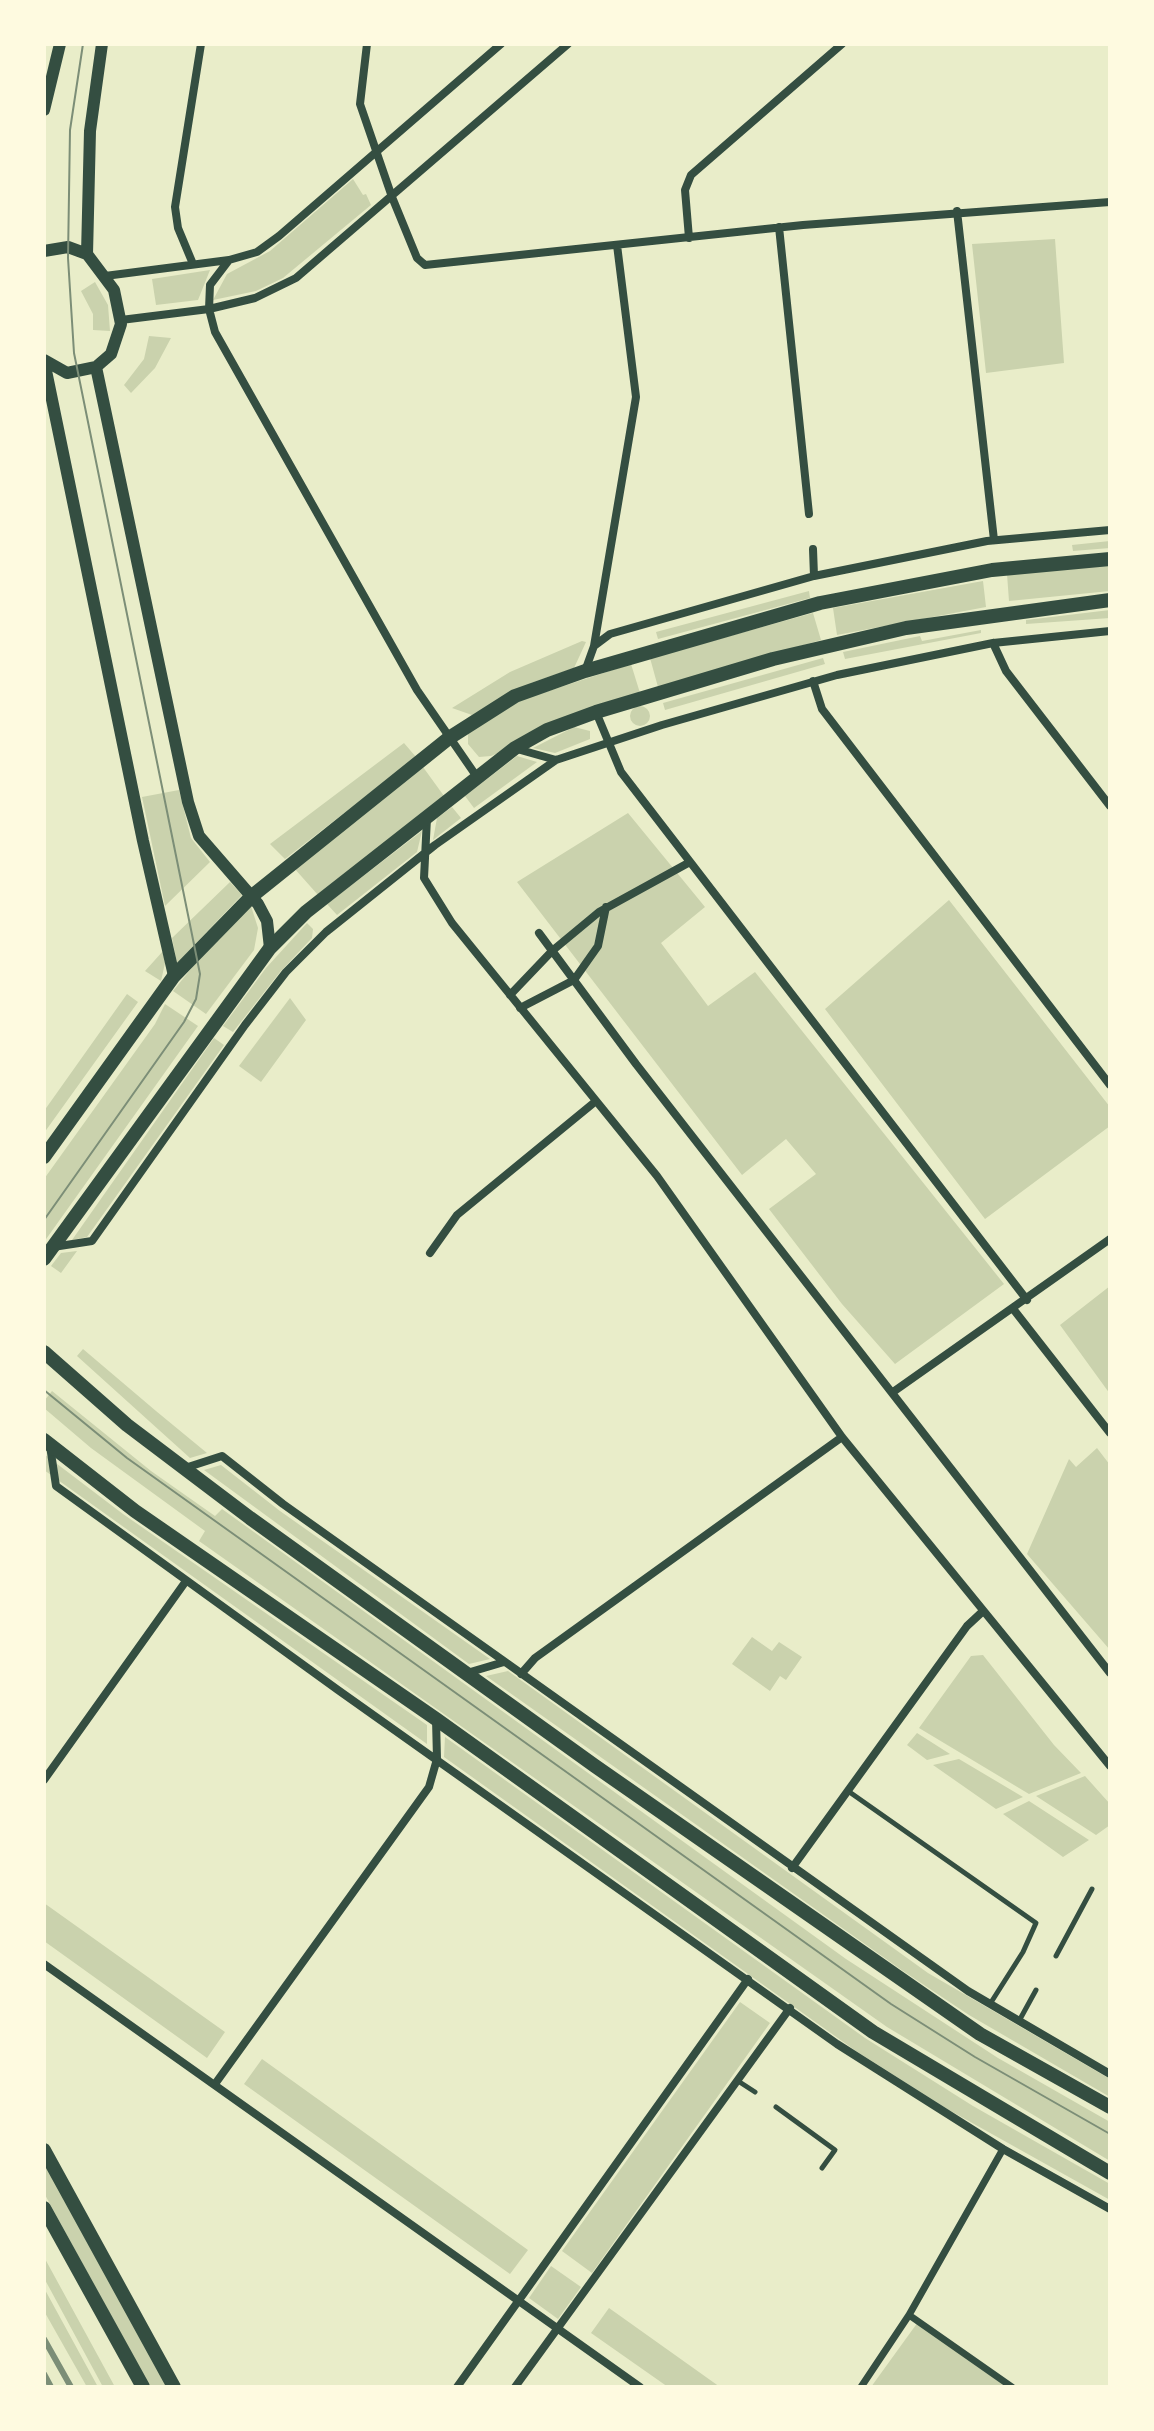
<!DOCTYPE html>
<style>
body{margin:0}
#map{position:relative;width:1154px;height:2431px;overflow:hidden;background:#e9edc9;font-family:Spectral,serif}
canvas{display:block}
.frame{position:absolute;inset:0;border:46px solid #fefae0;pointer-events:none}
</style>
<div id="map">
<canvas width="1154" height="2431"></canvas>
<div class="frame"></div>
</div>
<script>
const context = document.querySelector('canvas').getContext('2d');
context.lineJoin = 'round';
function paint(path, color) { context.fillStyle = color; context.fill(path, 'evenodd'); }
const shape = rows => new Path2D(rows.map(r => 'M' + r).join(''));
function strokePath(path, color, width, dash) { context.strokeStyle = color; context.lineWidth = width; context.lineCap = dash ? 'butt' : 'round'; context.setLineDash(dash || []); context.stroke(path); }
paint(shape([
 [353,179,363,195,366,194,371,205,283,278,256,291,213,300,227,274,270,251],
 [1055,239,1064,363,986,373,972,244],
 [210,270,198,300,156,305,152,279],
 [95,282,108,305,110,331,93,330,93,314,81,291],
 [149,336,171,338,155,368,131,393,124,385,144,359],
 [1110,541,1110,548,1073,551,1072,545],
 [1110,565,1110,591,1009,601,1007,574],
 [983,581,986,607,837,635,833,608],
 [809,591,810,598,658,639,656,632],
 [1110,610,1110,618,1026,624,1026,620],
 [813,613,821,640,658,687,650,658],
 [981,630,981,633,845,659,843,652,920,636,922,641],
 [582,641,586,642,574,668,531,683,472,715,452,708,510,672],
 [823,658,825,664,665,710,663,703],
 [631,664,640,693,491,756,479,757,468,744,468,733,521,700],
 '630 716a10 10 0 1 1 20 0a10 10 0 1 1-20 0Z',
 [574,727,590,731,590,739,555,753,533,748],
 [404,743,416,757,285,859,270,844],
 [517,756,537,762,474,808,465,796],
 [423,767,444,796,318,895,294,868],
 [179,790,191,838,210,862,165,906,142,797],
 [452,807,461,818,433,840,437,818],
 [628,813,705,907,661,943,708,1006,755,972,1004,1284,895,1364,842,1304,769,1209,816,1174,786,1139,742,1175,517,882],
 [422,831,417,852,337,915,327,904],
 [230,882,242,895,177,963,172,938],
 [949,900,1110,1107,1110,1126,985,1219,825,1009],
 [251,906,258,928,254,950,206,1014,173,991,212,943],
 [307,923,313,929,312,938,280,972,233,1032,223,1026,266,968],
 [163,951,165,963,161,981,145,971],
 [127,994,138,1002,44,1133,44,1111],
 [290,998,306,1020,261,1082,239,1066],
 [165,1004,198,1026,44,1242,44,1179,155,1024],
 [214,1038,224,1045,87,1237,72,1240],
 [77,1251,61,1273,51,1266,61,1253],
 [1110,1286,1110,1394,1060,1325],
 [83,1349,156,1411,207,1453,190,1458,77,1356],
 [52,1391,151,1471,215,1516,222,1509,846,1959,998,2058,1110,2122,1110,2161,887,2027,199,1541,205,1531,91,1448,44,1408,44,1401],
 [1097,1448,1110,1465,1110,1650,1027,1554,1069,1459,1076,1467],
 [44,1454,123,1514,427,1725,427,1744,44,1470],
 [221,1465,280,1511,490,1659,469,1664,204,1470],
 [752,1637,772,1651,779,1642,802,1657,786,1680,780,1676,770,1691,732,1664],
 [983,1655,1054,1745,1081,1773,1029,1794,919,1728,971,1656],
 [508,1671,928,1973,1110,2079,1110,2097,969,2015,903,1971,486,1676],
 [917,1733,950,1754,927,1760,907,1745],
 [445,1737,865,2038,973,2106,1110,2184,1110,2200,949,2110,856,2051,444,1757],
 [959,1759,1023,1797,996,1809,933,1765],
 [1085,1776,1110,1804,1110,1825,1096,1835,1036,1796],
 [1029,1801,1089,1840,1063,1857,1003,1814],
 [44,1903,225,2032,207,2058,44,1941],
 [740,2002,770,2023,592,2273,562,2251],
 [262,2059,528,2250,510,2274,244,2084],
 [44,2159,169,2387,150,2387,44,2193],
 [44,2257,115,2387,103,2387,44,2278],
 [551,2266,581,2287,558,2319,529,2298],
 [44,2288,98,2387,87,2387,44,2311],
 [609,2308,720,2387,668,2387,591,2333],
 [918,2322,1010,2387,871,2387]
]), '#cad2ad');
strokePath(shape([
 [848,1791,1036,1923,1023,1952,990,2004],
 [1056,1956,1092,1889],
 [1019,2021,1036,1990],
 [738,2081,755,2092],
 [776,2107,835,2150,822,2168]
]), '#344e41', 5);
strokePath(shape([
 [909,2315,1012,2387],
 [861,2387,909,2315,1003,2149]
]), '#344e41', 7);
strokePath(shape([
 [367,44,360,104,392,197,417,258,425,265,803,225,1110,202],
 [957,211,994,540],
 [779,227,809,514],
 [689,238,685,190,691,175,842,44],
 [193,264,178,228,175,207,201,44],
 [105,276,229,260],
 [121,320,209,309,255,298,296,278,568,44],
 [813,549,814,576],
 [993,643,1006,671,1110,806],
 [594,646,636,397,617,245],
 [585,671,594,646,610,634,814,576,987,541,1110,530],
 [813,681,822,709,1110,1085],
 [596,712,621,772,1027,1300],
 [517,749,556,760,662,725,837,675,993,643,1110,631],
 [477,777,417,690,215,332,209,309,210,285,229,260,257,252,279,236,501,44],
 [427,818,424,878,452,923,657,1176,842,1437,1110,1766],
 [539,933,636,1064,1110,1673],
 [510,995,552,951,599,912,690,862],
 [520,1008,574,980,598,946,606,907],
 [53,1247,92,1241,245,1025,286,972,326,932,435,845,556,760],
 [430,1253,457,1215,596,1101],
 [1014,1310,1110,1433],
 [893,1392,1110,1239],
 [50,1446,56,1486,338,1690,837,2044,1003,2149,1110,2209],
 [185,1468,222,1456,283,1504,968,1991,1110,2074],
 [467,1673,504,1662],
 [521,1674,535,1658,842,1437],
 [44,1780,186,1581],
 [792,1868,967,1626,981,1613],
 [44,1964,640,2387],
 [215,2084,429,1787,437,1759,436,1719],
 [457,2387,748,1979],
 [515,2387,790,2008]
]), '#344e41', 8);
strokePath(shape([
 [44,110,60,44],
 [44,251,68,247,87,254,114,290,121,324,111,354,96,367,67,373,44,360],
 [87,254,90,131,102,44],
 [44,361,143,841,174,976],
 [96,367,188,802,199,836,258,904,267,921,270,948]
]), '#344e41', 12);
strokePath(shape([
 [44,1157,174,976,252,896,449,738,515,696,585,671,820,603,992,570,1110,559],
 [44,1259,270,948,306,912,515,748,547,730,596,712,773,659,906,628,1110,600],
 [44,1352,127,1425,250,1518,595,1766,980,2034,1110,2107],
 [44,1440,135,1511,436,1719,873,2032,1110,2173],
 [44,2150,174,2387],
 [44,2208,143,2387]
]), '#344e41', 14);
strokePath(shape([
 [44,1220,184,1022,196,999,200,974,74,353,68,258,70,130,83,44],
 [44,1390,127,1458,891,2004,975,2057,1110,2134]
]), '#7c8e77', 2);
strokePath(shape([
 [44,2339,71,2387],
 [44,2374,51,2387]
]), '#7c8e77', 6);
</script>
